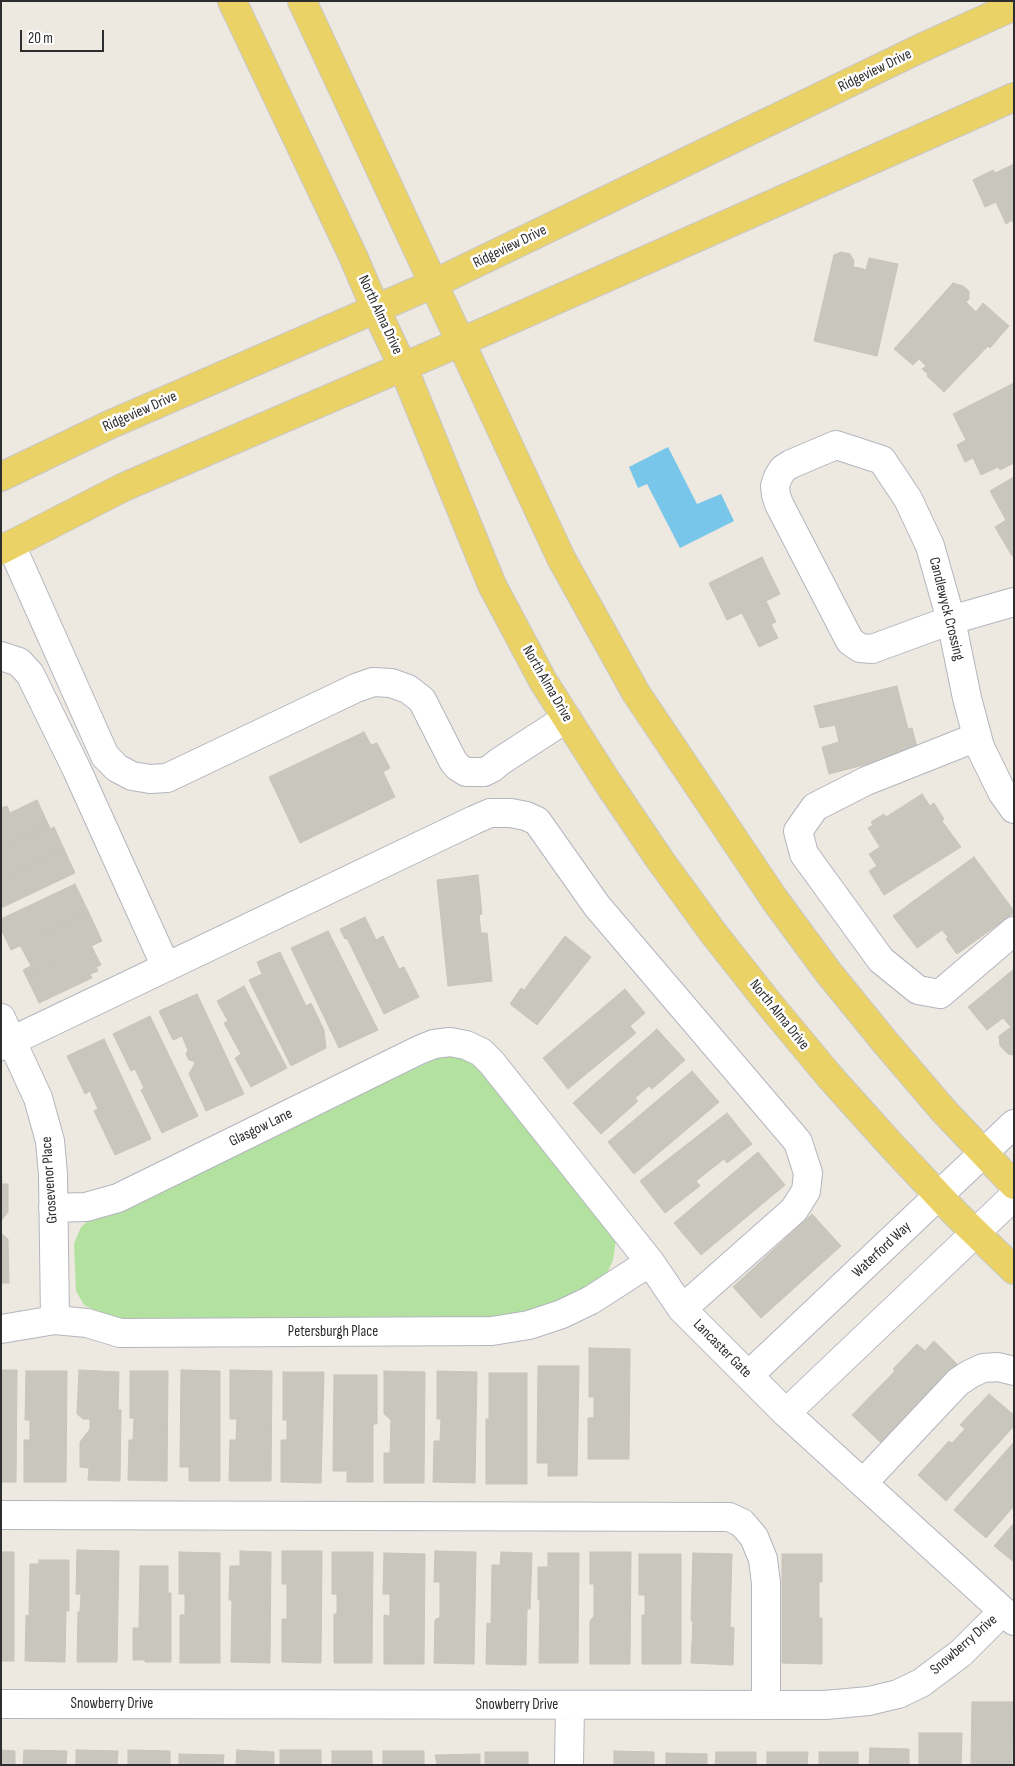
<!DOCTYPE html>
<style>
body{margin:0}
#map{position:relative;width:1015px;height:1766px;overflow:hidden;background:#ede8e0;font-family:"Sofia Sans Condensed",sans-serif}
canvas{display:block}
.frame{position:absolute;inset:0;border:2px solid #2d2d2d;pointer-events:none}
.scale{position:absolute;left:20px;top:30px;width:84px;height:22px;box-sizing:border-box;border:2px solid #2d2d2d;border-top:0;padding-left:6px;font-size:15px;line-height:18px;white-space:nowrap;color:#2d2d2d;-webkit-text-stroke:4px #fff;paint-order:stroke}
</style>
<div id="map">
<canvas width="1015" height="1766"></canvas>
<div class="frame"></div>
<div class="scale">20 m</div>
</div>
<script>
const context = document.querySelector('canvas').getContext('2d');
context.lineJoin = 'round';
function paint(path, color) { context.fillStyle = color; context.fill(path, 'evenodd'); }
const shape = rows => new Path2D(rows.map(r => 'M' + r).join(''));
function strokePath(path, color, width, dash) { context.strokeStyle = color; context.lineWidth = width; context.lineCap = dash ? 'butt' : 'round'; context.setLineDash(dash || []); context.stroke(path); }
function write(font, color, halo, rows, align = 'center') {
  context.font = font + ' "Sofia Sans Condensed",sans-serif'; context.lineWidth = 5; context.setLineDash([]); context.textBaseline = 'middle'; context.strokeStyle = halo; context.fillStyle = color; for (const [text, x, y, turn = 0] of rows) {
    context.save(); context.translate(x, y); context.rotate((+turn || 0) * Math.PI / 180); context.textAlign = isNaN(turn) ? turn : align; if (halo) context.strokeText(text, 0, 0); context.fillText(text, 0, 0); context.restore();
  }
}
paint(shape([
 [442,1056,454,1056,466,1060,476,1067,616,1240,613,1260,605,1278,569,1298,515,1318,122,1319,103,1314,84,1305,76,1291,74,1244,81,1227,96,1214,115,1208]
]), '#b3e19f');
paint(shape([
 [668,447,697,504,721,494,734,521,680,548,647,484,638,488,629,467]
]), '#78c7ea');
const building = shape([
 [1014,164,1014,224,1012,220,1006,224,996,202,985,207,973,180,993,170,995,173,1014,164],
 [841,252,850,254,854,261,853,267,860,268,866,270,869,258,898,264,877,356,814,341,834,255,841,252],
 [953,283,963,286,969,291,969,299,966,302,976,312,983,303,1009,326,990,348,988,346,944,392,927,376,928,374,922,369,926,366,919,359,913,365,894,349,953,283],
 [1014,383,1014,463,1000,470,998,467,981,475,973,458,965,462,957,445,966,440,953,414,1014,383],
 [1014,477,1014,555,1012,556,995,527,1006,520,990,491,1014,477],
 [762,557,780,594,766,601,776,622,771,624,778,638,759,647,742,613,727,620,709,583,762,557],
 [897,686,908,729,912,728,918,751,829,774,822,747,839,742,835,725,820,728,814,706,897,686],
 [364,732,371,745,377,743,390,768,383,772,395,797,300,843,269,777,364,732],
 [922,794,930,806,934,803,944,819,942,821,961,847,884,895,869,871,877,866,869,854,880,847,868,828,873,825,871,822,884,814,886,817,922,794],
 [37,800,49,826,1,848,1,808,7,806,10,813,37,800],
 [49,826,50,829,54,827,64,849,1,879,1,848,49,826],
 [64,849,75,873,1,908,1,879,64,849],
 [974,857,1014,911,1014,913,957,954,946,939,948,937,942,930,917,948,893,916,974,857],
 [478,875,482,914,479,915,481,933,487,933,492,981,448,986,437,880,478,875],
 [75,884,89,913,11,950,1,929,1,919,75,884],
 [89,913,102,941,26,976,23,970,31,966,20,945,89,913],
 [365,917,376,940,383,936,399,969,404,967,419,997,384,1014,347,938,345,939,340,929,365,917],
 [328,931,378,1030,339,1048,291,948,328,931],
 [565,936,591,957,537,1025,510,1004,521,988,524,990,565,936],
 [91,945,101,965,96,967,98,971,90,974,92,978,39,1003,26,976,91,945],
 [280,952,306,1006,311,1003,324,1030,326,1048,291,1066,249,980,262,974,257,962,280,952],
 [1014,969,1014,1055,1008,1054,1000,1046,999,1036,1011,1027,1003,1018,987,1030,968,1007,1014,969],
 [244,986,287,1068,251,1087,235,1058,241,1054,224,1023,228,1021,217,1001,244,986],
 [625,989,645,1013,630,1026,636,1033,568,1089,543,1058,625,989],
 [197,994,244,1094,206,1111,189,1074,195,1063,193,1061,189,1060,186,1054,188,1050,182,1036,173,1040,159,1011,197,994],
 [150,1016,198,1116,162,1133,141,1090,144,1088,135,1069,131,1071,113,1034,150,1016],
 [657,1029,685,1060,652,1089,649,1086,635,1098,638,1101,601,1134,573,1103,657,1029],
 [104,1039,151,1139,115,1155,94,1111,98,1109,90,1091,85,1094,67,1056,104,1039],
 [692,1071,719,1102,634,1174,608,1142,692,1071],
 [727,1113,752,1144,727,1163,724,1159,696,1181,700,1186,665,1213,640,1181,727,1113],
 [758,1152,785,1185,701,1255,674,1223,758,1152],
 [1,1161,2,1184,8,1184,8,1212,1,1221,1,1161],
 [812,1214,841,1246,761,1318,733,1287,812,1214],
 [1,1233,8,1239,9,1283,1,1283,1,1233],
 [934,1341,957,1364,881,1443,852,1415,895,1371,893,1369,917,1344,925,1351,934,1341],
 [589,1348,630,1349,629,1459,588,1459,588,1418,594,1418,594,1397,589,1397,589,1348],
 [538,1366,579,1366,577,1476,548,1476,548,1463,537,1463,538,1366],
 [1,1370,17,1370,16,1482,1,1482,1,1370],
 [79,1370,119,1372,118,1410,121,1410,120,1481,88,1480,89,1468,80,1467,80,1442,90,1429,90,1419,83,1419,77,1414,79,1370],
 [181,1370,220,1371,220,1481,189,1481,189,1467,180,1467,181,1370],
 [230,1370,272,1371,271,1481,229,1481,230,1440,236,1440,237,1419,230,1419,230,1370],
 [26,1371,67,1371,66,1482,24,1482,24,1440,30,1440,30,1420,25,1420,26,1371],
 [130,1371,168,1371,167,1481,128,1480,129,1440,133,1440,134,1418,130,1418,130,1371],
 [384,1371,425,1372,424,1483,384,1483,384,1453,390,1453,391,1420,384,1414,384,1371],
 [437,1371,477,1372,475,1483,433,1482,434,1441,440,1441,441,1419,437,1419,437,1371],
 [283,1372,324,1372,321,1483,281,1482,281,1440,287,1440,287,1420,283,1420,283,1372],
 [489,1373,527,1373,527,1484,486,1484,486,1419,489,1419,489,1373],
 [334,1375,377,1375,377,1424,373,1424,373,1482,347,1482,347,1471,333,1471,334,1375],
 [989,1394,1014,1415,1014,1426,946,1501,918,1475,949,1441,952,1443,965,1429,960,1425,989,1394],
 [1014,1442,1014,1506,986,1538,954,1510,1014,1442],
 [1014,1523,1014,1562,994,1546,1014,1523],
 [77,1550,119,1551,117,1662,77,1662,78,1612,80,1612,81,1594,76,1594,77,1550],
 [240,1551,271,1552,270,1663,231,1662,232,1600,229,1600,230,1566,240,1566,240,1551],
 [282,1551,322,1551,321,1663,282,1662,282,1619,287,1619,287,1584,282,1584,282,1551],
 [435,1551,476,1552,474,1664,434,1663,435,1620,440,1617,440,1582,434,1582,435,1551],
 [1,1552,14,1552,14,1661,1,1661,1,1552],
 [179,1552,220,1553,220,1663,180,1663,180,1615,185,1615,185,1594,179,1594,179,1552],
 [332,1552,373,1552,372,1663,334,1663,334,1614,337,1614,337,1594,332,1594,332,1552],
 [501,1552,532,1553,530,1609,527,1609,526,1665,486,1664,487,1623,491,1624,492,1565,500,1565,501,1552],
 [590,1552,631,1552,630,1664,590,1664,590,1621,594,1616,594,1584,590,1584,590,1552],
 [384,1553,425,1554,424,1664,384,1664,384,1615,390,1616,390,1594,383,1594,384,1553],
 [548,1553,579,1553,578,1663,539,1663,540,1600,538,1600,538,1567,548,1567,548,1553],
 [693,1553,732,1554,730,1627,734,1628,733,1665,691,1663,693,1621,691,1621,693,1553],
 [639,1554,681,1554,681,1664,642,1664,642,1615,645,1615,645,1595,639,1595,639,1554],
 [782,1554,822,1554,822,1582,819,1582,819,1618,822,1618,822,1664,782,1663,782,1554],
 [39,1560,69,1560,69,1611,66,1611,65,1662,25,1661,26,1615,29,1616,30,1564,39,1564,39,1560],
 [140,1566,168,1566,168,1593,171,1593,171,1662,145,1662,145,1660,133,1660,133,1628,139,1628,140,1566],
 [972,1702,1013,1702,1012,1765,971,1765,972,1702],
 [919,1733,962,1733,961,1765,919,1765,919,1733],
 [870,1748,909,1749,909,1765,869,1765,870,1748],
 [1,1750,15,1751,15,1765,1,1765,1,1750],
 [24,1750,67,1751,66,1765,23,1765,24,1750],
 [76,1750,118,1751,117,1765,76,1765,76,1750],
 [128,1750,170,1751,170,1765,128,1765,128,1750],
 [237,1750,274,1752,274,1765,236,1765,237,1750],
 [280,1750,321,1750,321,1765,280,1765,280,1750],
 [332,1751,372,1751,372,1765,332,1765,332,1751],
 [383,1751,424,1751,424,1765,383,1765,383,1751],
 [614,1751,654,1752,654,1765,614,1765,614,1751],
 [485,1752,528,1752,528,1765,485,1765,485,1752],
 [716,1752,756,1752,756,1765,715,1765,716,1752],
 [767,1752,808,1752,807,1765,767,1765,767,1752],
 [819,1752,858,1752,858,1765,819,1765,819,1752],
 [666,1753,707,1754,707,1765,666,1765,666,1753],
 [179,1754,224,1755,223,1765,179,1765,179,1754],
 [480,1754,480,1765,437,1765,435,1755,480,1754]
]);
paint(building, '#c9c6be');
strokePath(building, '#c9c4b9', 1);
const minor = shape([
 [11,545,105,756,117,768,132,776,150,779,167,778,356,688,373,682,391,683,408,689,422,700,453,761,458,767,466,772,484,772,492,768,499,762,567,718],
 [1014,602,951,620,872,649,860,648,850,641,779,504,776,495,775,486,778,477,783,469,791,464,836,445,882,460,908,499,930,546,951,620,967,698,980,747,1002,792,1014,809],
 [1,656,19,662,30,674,77,770,166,967],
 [977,737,866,781,815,807,798,831,804,854,881,960,918,990,940,994,1014,931],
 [1,1018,38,1098,50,1141,53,1174,55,1320],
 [1,1046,474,820,490,813,511,813,526,816,537,821,597,906,798,1142,808,1173,806,1191,794,1210,682,1309],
 [53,1208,86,1207,118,1198,419,1050,434,1044,450,1042,466,1045,481,1052,492,1063,650,1262,682,1309,786,1413,1014,1621],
 [1,1329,55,1320,87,1323,120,1333,492,1331,529,1325,562,1314,591,1300,650,1262],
 [749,1375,1014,1124],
 [786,1413,1014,1196],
 [863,1483,958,1382,970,1374,983,1368,998,1367,1014,1371],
 [1,1515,729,1517,742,1523,754,1537,763,1559,766,1583,766,1705],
 [1,1704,825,1705,869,1701,898,1694,921,1683,961,1653,1002,1612],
 [569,1765,570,1705]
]);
const major = shape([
 [232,1,353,256,376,310,403,367,492,585,543,681,608,783,660,860,714,934,771,1006,830,1077,892,1146,955,1213,1014,1270],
 [302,1,561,558,636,693,775,900,828,972,885,1042,943,1110,1014,1185],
 [1,477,109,425,433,284,919,49,1014,6],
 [1,550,124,487,461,342,1014,97]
]);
strokePath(minor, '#b3b5bf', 30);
strokePath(major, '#c8c8c8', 30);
strokePath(minor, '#fff', 28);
strokePath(major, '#ebd267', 28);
write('15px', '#2d2d2d', '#fff', [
 ["Ridgeview Drive",875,71,-26],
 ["Ridgeview Drive",510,247,-26],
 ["North Alma Drive",380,315,65],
 ["Ridgeview Drive",140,412,-24],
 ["Candlewyck Crossing",946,609,76],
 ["North Alma Drive",547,684,60],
 ["North Alma Drive",779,1015,51],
 ["Glasgow Lane",261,1128,-26],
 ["Grosevenor Place",50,1180,-94],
 ["Waterford Way",882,1250,-43],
 ["Petersburgh Place",333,1332],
 ["Lancaster Gate",722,1349,45],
 ["Snowberry Drive",964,1645,-41],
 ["Snowberry Drive",112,1704],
 ["Snowberry Drive",517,1705]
]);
</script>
